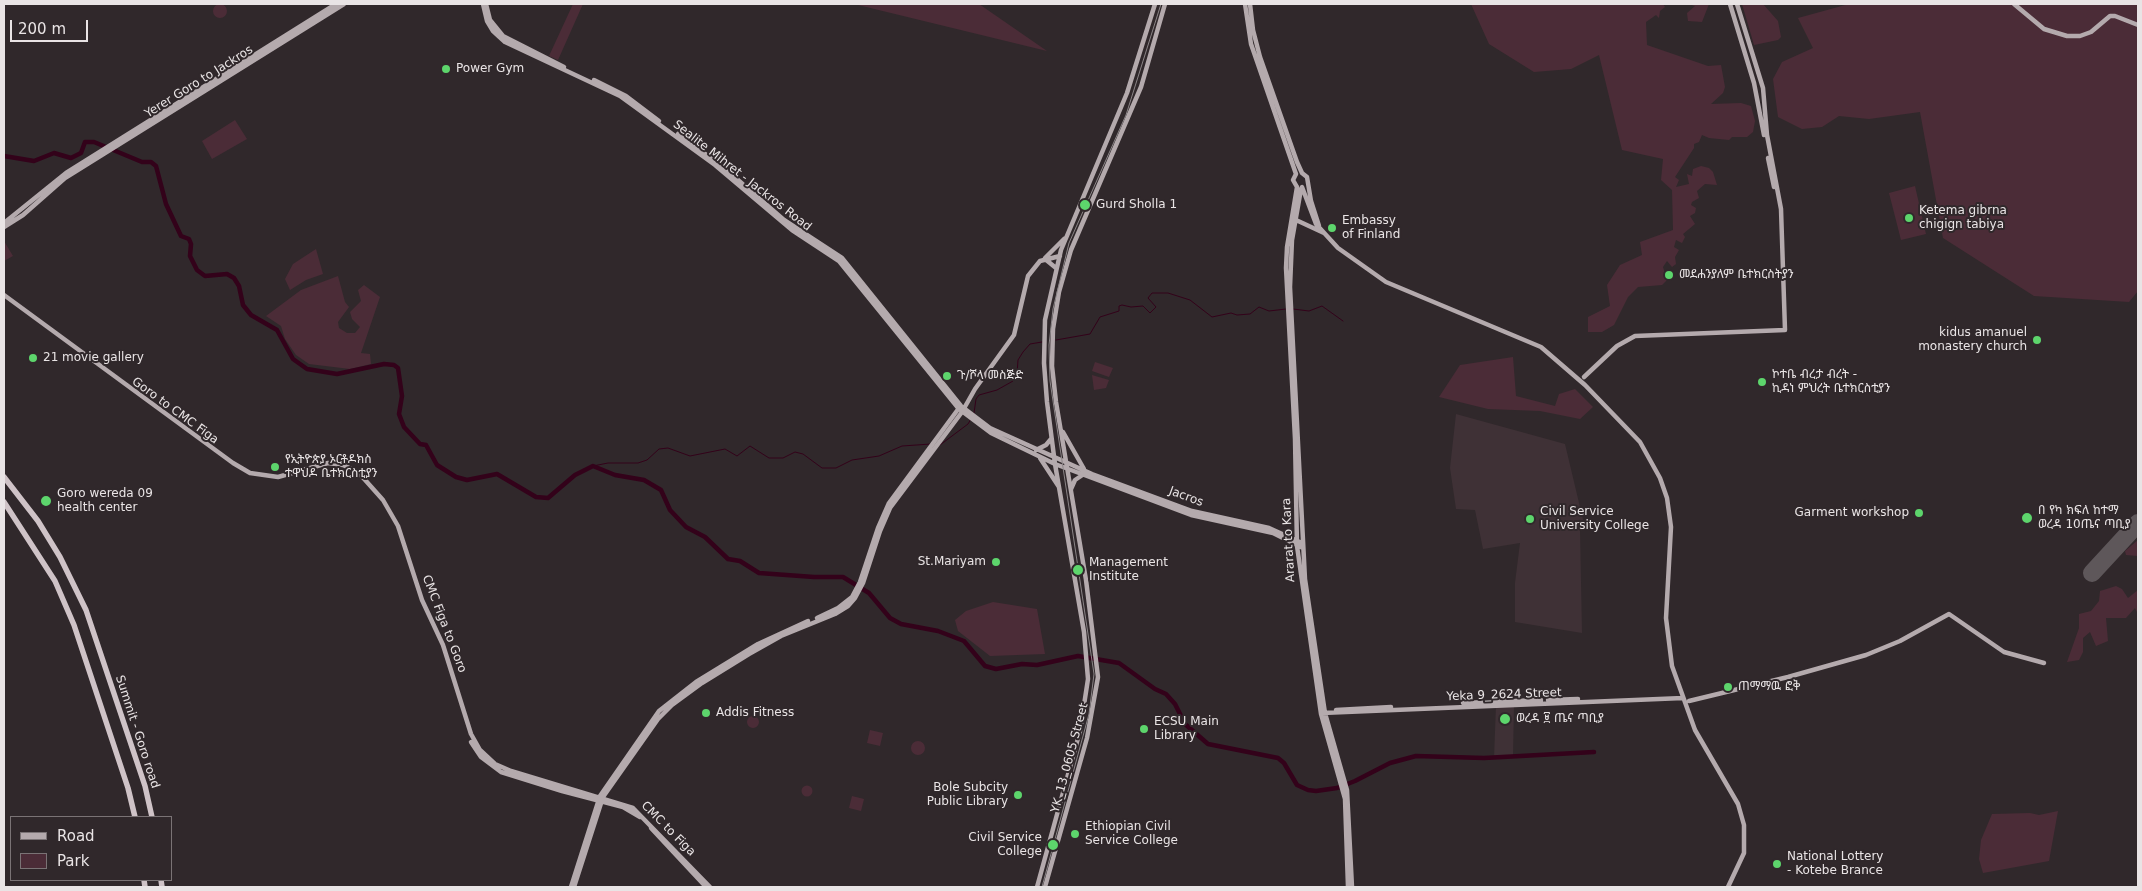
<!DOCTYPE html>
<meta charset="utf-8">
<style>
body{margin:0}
#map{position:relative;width:2142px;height:891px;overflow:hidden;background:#30282b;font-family:"DejaVu Sans",sans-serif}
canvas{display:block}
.frame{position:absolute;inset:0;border:5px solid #e9e4e5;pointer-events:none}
.legend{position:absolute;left:10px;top:816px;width:162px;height:65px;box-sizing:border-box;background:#30282b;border:1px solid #7a7375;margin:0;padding:6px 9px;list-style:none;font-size:15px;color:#e9e4e5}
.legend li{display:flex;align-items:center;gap:10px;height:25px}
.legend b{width:25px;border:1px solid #7a7375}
.scale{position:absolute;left:10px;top:20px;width:78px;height:22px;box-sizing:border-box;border:2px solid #e9e4e5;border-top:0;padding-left:6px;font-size:15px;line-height:18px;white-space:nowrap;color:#e9e4e5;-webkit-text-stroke:4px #30282b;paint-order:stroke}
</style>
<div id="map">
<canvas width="2142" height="891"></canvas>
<div class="frame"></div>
<ul class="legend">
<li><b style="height:6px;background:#b4aaad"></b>Road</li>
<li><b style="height:14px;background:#4b2c37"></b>Park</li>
</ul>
<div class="scale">200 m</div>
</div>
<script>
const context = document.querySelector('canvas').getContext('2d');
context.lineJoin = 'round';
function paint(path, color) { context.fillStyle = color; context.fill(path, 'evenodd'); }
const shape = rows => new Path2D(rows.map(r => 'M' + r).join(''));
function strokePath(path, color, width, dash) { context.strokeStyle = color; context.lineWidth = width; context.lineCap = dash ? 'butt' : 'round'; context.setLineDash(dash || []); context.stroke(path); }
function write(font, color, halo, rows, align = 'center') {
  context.font = font + ' "DejaVu Sans","Noto Sans Ethiopic",sans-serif'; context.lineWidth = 4; context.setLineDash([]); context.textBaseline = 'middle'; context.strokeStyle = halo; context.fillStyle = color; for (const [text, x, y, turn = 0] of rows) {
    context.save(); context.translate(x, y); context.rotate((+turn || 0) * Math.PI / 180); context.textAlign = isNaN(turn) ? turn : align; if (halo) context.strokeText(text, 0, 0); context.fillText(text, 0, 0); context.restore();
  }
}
paint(shape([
 [1456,414,1565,444,1585,528,1580,529,1582,633,1515,622,1515,583,1520,543,1483,549,1475,510,1456,509,1450,468],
 [1514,704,1513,757,1494,758,1496,705]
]), '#3f3136');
paint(shape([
 [573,4,583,4,558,60,549,56],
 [854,4,979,4,1047,51],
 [1471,4,1663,4,1665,7,1660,11,1659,18,1656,15,1646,22,1647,45,1708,66,1721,65,1725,87,1723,93,1711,104,1741,103,1751,106,1755,121,1753,132,1747,137,1732,137,1729,140,1709,138,1702,135,1699,142,1694,144,1694,148,1675,177,1679,180,1676,187,1689,184,1687,174,1692,176,1693,169,1701,166,1709,168,1713,172,1717,185,1705,184,1697,191,1699,198,1692,202,1691,205,1696,208,1695,213,1690,216,1695,224,1683,234,1685,237,1682,243,1676,240,1674,247,1679,250,1675,257,1676,264,1672,267,1667,261,1663,267,1667,280,1662,285,1638,287,1628,297,1614,325,1602,332,1588,332,1588,317,1610,306,1607,285,1620,265,1642,255,1640,242,1673,230,1672,190,1661,180,1663,159,1622,150,1599,55,1571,69,1534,72,1489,44],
 [1688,4,1709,4,1702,22,1688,21,1687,13,1695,6],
 [1742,4,1763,4,1778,21,1781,37,1778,40,1754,45],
 [1849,4,2138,4,2138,291,2129,302,2034,296,1943,238,1920,112,1869,119,1839,116,1822,127,1802,129,1778,117,1773,79,1782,62,1813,48,1798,18],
 '213 11a7 7 0 1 1 14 0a7 7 0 1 1-14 0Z',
 [235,120,247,139,212,159,202,141],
 [1915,186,1926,234,1901,240,1889,193],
 [4,241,13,256,4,261],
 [316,249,323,274,306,280,290,290,285,279,293,264],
 [338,276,345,302,349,307,338,322,339,328,347,333,355,333,360,327,352,319,350,312,361,301,358,290,364,285,380,297,361,353,370,354,371,364,350,369,309,364,296,355,285,339,281,326,266,316,301,290],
 [1513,357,1516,396,1555,406,1559,394,1575,389,1593,407,1580,419,1540,411,1488,409,1439,397,1460,365],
 [1095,362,1113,368,1109,377,1092,371],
 [1092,375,1109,380,1106,388,1094,390],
 [2138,540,2138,556,2126,555,2125,551],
 [2116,586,2122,589,2128,598,2138,590,2138,614,2135,608,2126,618,2106,618,2108,641,2096,646,2090,632,2083,638,2083,652,2079,660,2067,662,2079,628,2079,614,2091,611,2099,601,2100,591],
 [993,602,1037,609,1045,654,990,656,958,631,955,620,966,611],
 '747 722a6 6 0 1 1 12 0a6 6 0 1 1-12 0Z',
 [870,730,883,733,880,746,867,743],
 '911 748a7 7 0 1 1 14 0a7 7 0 1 1-14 0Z',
 '801.5 791a5.5 5.5 0 1 1 11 0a5.5 5.5 0 1 1-11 0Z',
 [852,796,864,799,861,811,849,808],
 [2058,811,2049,861,1983,873,1979,859,1981,840,1992,814,2030,813,2039,815]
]), '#4b2c37');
strokePath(shape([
 [1293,309,1309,311,1322,306,1343,321],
 [1056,340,1090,334,1100,317,1119,311,1119,306,1122,305,1131,307,1143,306,1150,313,1156,307,1148,298,1152,293,1168,293,1190,300,1212,317,1231,313,1237,315,1250,314,1259,307,1269,311,1286,309],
 [974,413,976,399,979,395,997,390,1013,381,1017,374,1018,360,1023,352,1030,344,1042,342],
 [940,445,968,424,971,419],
 [593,466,608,463,638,463,647,460,659,449,668,448,690,456,725,449,737,456,750,446,769,458,783,458,795,452,803,454,822,468,836,468,852,460,879,456,902,446,931,444]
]), '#33021a', 1);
strokePath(shape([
 [4,156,34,161,54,153,71,158,81,153,85,142,94,142,142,162,151,162,156,166,166,204,181,236,189,239,191,244,190,256,197,270,205,276,227,274,234,278,239,286,243,305,251,315,277,330,293,359,307,369,337,374,384,364,394,365,398,368,402,396,399,414,404,427,420,444,426,445,437,465,456,477,467,480,497,474,536,497,548,498,575,475,593,466,615,475,644,480,661,490,670,510,686,527,705,537,728,559,740,561,759,573,814,577,843,577,869,593,890,618,901,624,938,631,964,641,985,666,996,669,1022,664,1037,665,1078,656,1119,663,1155,689,1166,694,1175,704,1185,724,1208,744,1278,758,1284,763,1297,785,1308,790,1316,791,1337,788,1355,781,1390,763,1416,756,1484,758,1594,752]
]), '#33021a', 4.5);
strokePath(shape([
 [2092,573,2138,523]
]), '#5e575a', 18);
strokePath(shape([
 [483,4,487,21,493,31,505,42,620,96,715,165,792,230,839,261,959,409,991,433,1055,464,1191,515,1273,533,1303,548],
 [486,4,490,20,503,36,564,67],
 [1245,4,1251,44,1296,174],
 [1250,4,1253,30,1260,57,1297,162,1302,173,1307,177,1311,201,1319,226],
 [1730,4,1754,83,1764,135],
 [2014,4,2044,29,2067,36,2080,36,2091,32,2110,16,2115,16,2138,25],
 [594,80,626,96,659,121],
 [678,134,723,167,784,220,842,258,961,406,990,428,1092,474,1192,511,1269,528,1302,543],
 [1768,158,1774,187],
 [1296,174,1293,180,1297,187],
 [1297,187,1287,247,1286,268,1295,439,1297,546,1321,714,1345,799,1348,887],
 [1302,187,1316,224,1338,248,1386,282,1541,347,1585,385,1640,442,1660,478,1667,498,1671,527,1666,618,1672,666,1695,730,1738,804,1744,825,1744,853,1728,887],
 [1301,189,1292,240,1290,287,1305,579,1325,713,1347,790,1352,887],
 [1296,220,1324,233],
 [4,223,66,173,336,4],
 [4,227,23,215,65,178,344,4],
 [1045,258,1064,239],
 [1045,259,1056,268],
 [4,295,233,463,250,473,278,477,328,463,343,465,358,472,383,500,398,526,422,600,443,645,471,734,480,750,495,764,511,771,633,808,710,887],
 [1584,377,1617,346,1635,336,1785,330,1781,209,1767,135,1763,88,1737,4],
 [1063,432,1084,469],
 [1036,450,1046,445,1051,439],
 [1040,458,1059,487],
 [1071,489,1075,480,1084,474],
 [817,618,838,608,852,597,860,582,878,528,889,503,959,408],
 [1548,700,1578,699],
 [1689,701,1788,677,1866,655,1900,641,1949,614,2004,652,2044,663],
 [1463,703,1541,700],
 [1336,710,1391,707],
 [1322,713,1683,698],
 [471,742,481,757,501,772,562,791,623,807,640,817],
 [651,828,706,887],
 [571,887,600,796,659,711,696,682,758,644,808,621],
 [574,887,603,797,658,719,672,705,702,683,749,654,781,636,835,614,848,606,855,598,863,583,880,531,890,508,962,412,975,389,1014,335,1028,276,1040,261,1060,256],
 [1037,887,1080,731,1088,679,1084,632,1055,464,1047,402,1044,363,1045,320,1061,250,1127,93,1155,4],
 [1045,887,1087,738,1098,677,1086,580,1056,402,1052,366,1053,329,1059,292,1071,250,1141,87,1165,4]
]), '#b4aaad', 4.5);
strokePath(shape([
 [4,477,38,521,60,557,86,610,145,786,152,817],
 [4,502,55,581,74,625,128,788,135,817],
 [144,880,145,887],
 [161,880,162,887]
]), '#cfc3c7', 5.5);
strokePath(shape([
 [1042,887,1089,714,1094,674,1050,381,1049,345,1053,309,1069,243,1126,115,1161,4]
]), '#8c8688', 1);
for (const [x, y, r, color] of [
 [446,69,5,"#5dd56c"],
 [1085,205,6,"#5dd56c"],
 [1909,218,5,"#5dd56c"],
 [1332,228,5,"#5dd56c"],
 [1669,275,5,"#5dd56c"],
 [2037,340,5,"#5dd56c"],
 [33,358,5,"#5dd56c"],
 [947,376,5,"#5dd56c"],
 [1762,382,5,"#5dd56c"],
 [275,467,5,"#5dd56c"],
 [46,501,6,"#5dd56c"],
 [1919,513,5,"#5dd56c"],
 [2027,518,6,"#5dd56c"],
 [1530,519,5,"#5dd56c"],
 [996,562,5,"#5dd56c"],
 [1078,570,6,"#5dd56c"],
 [1728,687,5,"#5dd56c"],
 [706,713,5,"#5dd56c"],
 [1505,719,6,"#5dd56c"],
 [1144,729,5,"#5dd56c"],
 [1018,795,5,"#5dd56c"],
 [1075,834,5,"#5dd56c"],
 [1053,845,6,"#5dd56c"],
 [1777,864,5,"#5dd56c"]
]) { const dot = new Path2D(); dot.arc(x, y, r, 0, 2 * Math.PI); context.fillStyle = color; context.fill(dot); strokePath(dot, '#30282b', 2); }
write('12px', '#e9e4e5', '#30282b', [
 ["Power Gym",456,69],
 ["Gurd Sholla 1",1096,205],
 ["Ketema gibrna",1919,211],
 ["chigign tabiya",1919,225],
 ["Embassy",1342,221],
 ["of Finland",1342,235],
 ["መደሐንያለም ቤተክርስትያን",1679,275],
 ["kidus amanuel",2027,333,"right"],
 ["monastery church",2027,347,"right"],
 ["21 movie gallery",43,358],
 ["ኮተቤ ብረታ ብረት -",1772,375],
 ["ኪዳነ ምህረት ቤተክርስቲያን",1772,389],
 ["ጉ/ሾላ መስጅድ",957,376],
 ["የኢትዮጵያ ኦርቶዶክስ",285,460],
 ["ተዋህዶ ቤተክርስቲያን",285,474],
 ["Goro wereda 09",57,494],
 ["health center",57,508],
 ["በ የካ ክፍለ ከተማ",2038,511],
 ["ወረዳ 10ጤና ጣቢያ",2038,525],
 ["Civil Service",1540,512],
 ["University College",1540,526],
 ["Garment workshop",1909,513,"right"],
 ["St.Mariyam",986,562,"right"],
 ["Management",1089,563],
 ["Institute",1089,577],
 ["ጠማማዉ ፎቅ",1738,687],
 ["Addis Fitness",716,713],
 ["ወረዳ ፱ ጤና ጣቢያ",1516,719],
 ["ECSU Main",1154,722],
 ["Library",1154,736],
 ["Bole Subcity",1008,788,"right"],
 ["Public Library",1008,802,"right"],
 ["Ethiopian Civil",1085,827],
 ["Service College",1085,841],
 ["Civil Service",1042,838,"right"],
 ["College",1042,852,"right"],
 ["National Lottery",1787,857],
 ["- Kotebe Brance",1787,871]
], 'left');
write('12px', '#e9e4e5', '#30282b', [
 ["Yerer Goro to Jackros",199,82,-32],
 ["Sealite Mihret - Jackros Road",742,176,38],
 ["Goro to CMC Figa",175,411,36],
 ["Jacros",1186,497,20],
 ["Ararat to Kara",1289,540,-93],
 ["CMC Figa to Goro",444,624,69],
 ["Yeka 9_2624 Street",1504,695,-2],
 ["Summit - Goro road",137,732,72],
 ["YK_13_0605 Street",1070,758,-75],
 ["CMC to Figa",668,829,45]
]);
</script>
